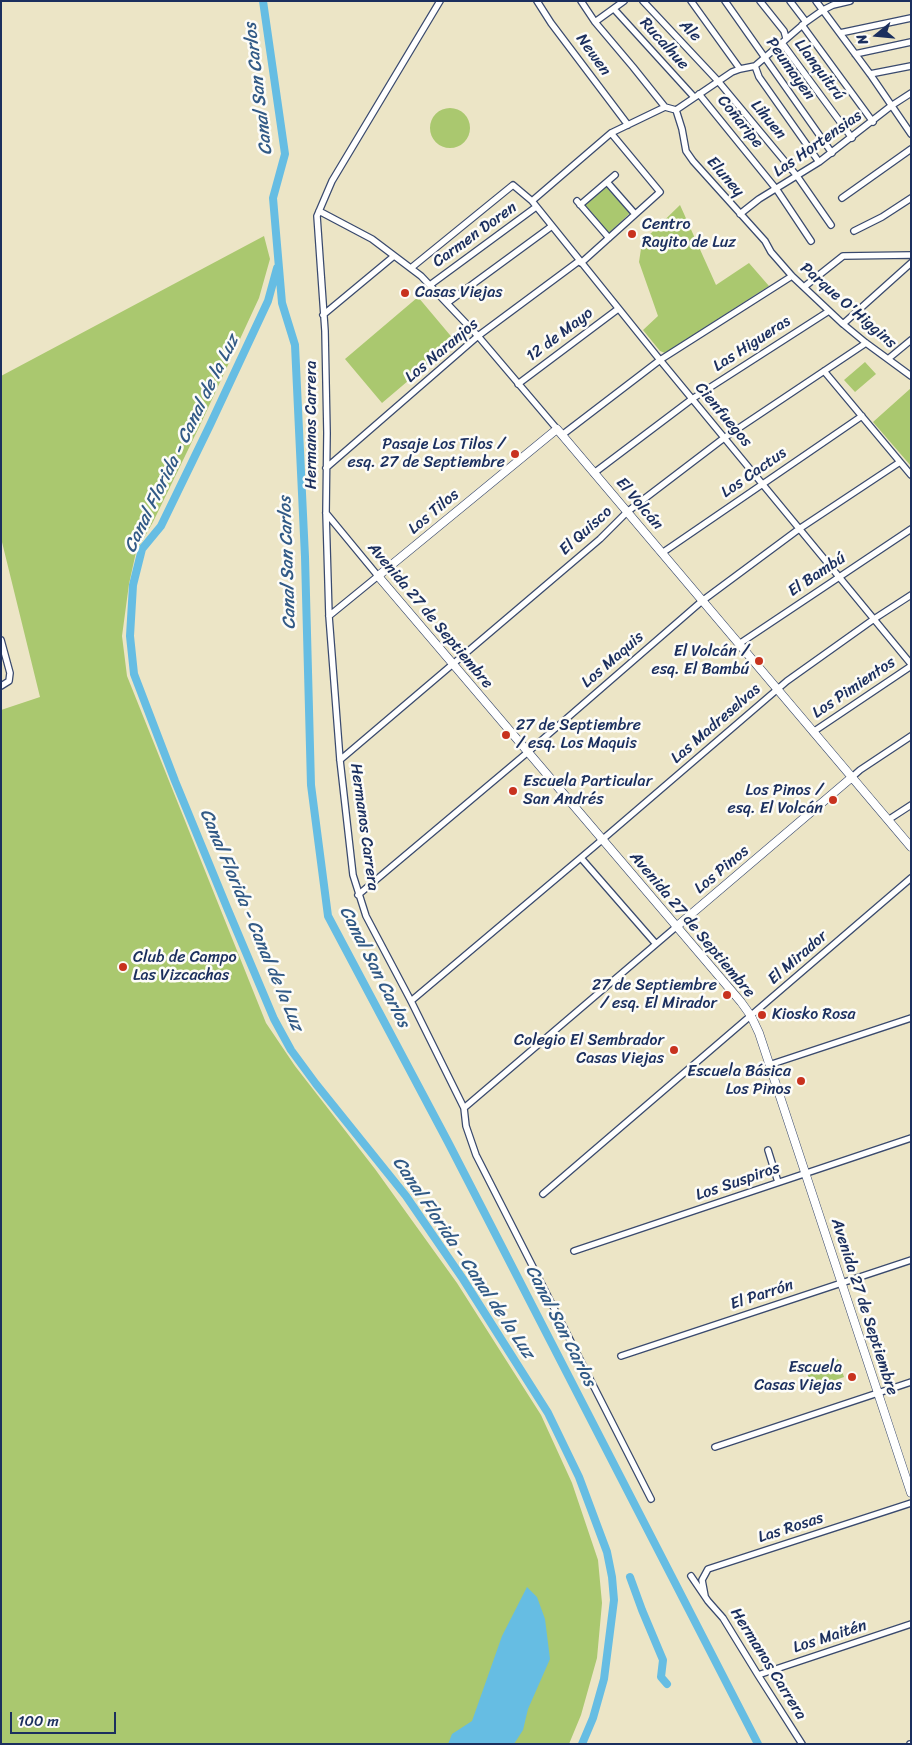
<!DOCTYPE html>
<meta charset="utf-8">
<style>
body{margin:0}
#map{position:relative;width:912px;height:1745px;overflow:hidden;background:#ece5c6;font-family:Sriracha,sans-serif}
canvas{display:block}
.frame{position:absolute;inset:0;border:2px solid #1b2f5e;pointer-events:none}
.north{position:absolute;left:852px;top:10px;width:50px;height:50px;-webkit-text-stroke:4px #fdfcf7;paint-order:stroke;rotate:253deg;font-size:14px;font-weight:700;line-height:20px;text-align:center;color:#1b2f5e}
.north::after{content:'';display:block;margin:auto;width:18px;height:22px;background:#1b2f5e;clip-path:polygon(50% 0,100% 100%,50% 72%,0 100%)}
.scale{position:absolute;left:10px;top:1712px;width:106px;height:22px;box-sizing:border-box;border:2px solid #1b2f5e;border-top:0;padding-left:6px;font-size:15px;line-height:18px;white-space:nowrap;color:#1b2f5e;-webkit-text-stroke:4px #fdfcf7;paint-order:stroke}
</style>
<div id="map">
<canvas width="912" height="1745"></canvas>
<div class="frame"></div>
<div class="north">N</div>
<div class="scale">100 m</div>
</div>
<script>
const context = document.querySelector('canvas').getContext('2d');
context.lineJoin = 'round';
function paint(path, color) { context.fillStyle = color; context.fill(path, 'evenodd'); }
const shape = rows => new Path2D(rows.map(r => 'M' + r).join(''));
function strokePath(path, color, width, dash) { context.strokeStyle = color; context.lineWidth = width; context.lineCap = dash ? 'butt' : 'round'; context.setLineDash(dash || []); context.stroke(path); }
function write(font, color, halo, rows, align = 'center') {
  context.font = font + ' Sriracha,sans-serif'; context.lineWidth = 5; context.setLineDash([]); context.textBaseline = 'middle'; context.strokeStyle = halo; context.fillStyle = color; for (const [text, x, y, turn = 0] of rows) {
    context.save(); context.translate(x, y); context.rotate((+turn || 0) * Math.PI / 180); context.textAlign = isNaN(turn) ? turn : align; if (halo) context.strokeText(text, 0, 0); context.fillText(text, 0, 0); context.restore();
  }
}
paint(shape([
 '430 128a20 20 0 1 1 40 0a20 20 0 1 1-40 0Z',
 [606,187,630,213,609,233,585,205],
 [680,205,716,285,749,263,769,286,665,353,660,351,643,330,658,316,639,262,642,242],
 [264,236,270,259,259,298,202,421,153,522,136,552,129,584,122,636,127,676,266,1023,295,1066,375,1169,457,1283,541,1415,572,1483,598,1560,602,1603,597,1658,581,1715,569,1744,1,1744,1,710,40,697,1,538,1,376],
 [418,297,455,341,382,403,345,359],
 [865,362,876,374,855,392,844,380],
 [911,388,911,466,873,422],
 [838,1359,844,1377,812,1388,806,1370]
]), '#aac86f');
paint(shape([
 [527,1587,537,1597,545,1619,550,1659,528,1709,523,1730,514,1744,448,1744,452,1734,472,1721,502,1636]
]), '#66bde3');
strokePath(shape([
 [263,1,285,154,273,198,282,303,295,345,305,557,311,785,328,916,448,1142,758,1744],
 [277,268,268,301,210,425,161,526,142,549,133,585,130,636,134,674,175,781,228,910,274,1019,291,1050,316,1084,406,1196,463,1279,548,1413,579,1477,607,1552,612,1577,614,1600,604,1679,593,1718,582,1744],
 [630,1577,642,1610,663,1660,661,1677,667,1684]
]), '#66bde3', 8);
const minor = shape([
 [440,1,332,181,317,216,325,331,327,433,326,513,329,616,340,760,353,875,366,916,411,1001,464,1108,466,1126,476,1155,651,1499],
 [537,1,551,23,628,125],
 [581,1,595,22,633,67,665,107],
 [643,1,718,81,797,176,831,225],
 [691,1,740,69],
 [725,1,832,153],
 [760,1,784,31,786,38],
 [790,1,806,22],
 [816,1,870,74,911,134],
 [614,9,694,97],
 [595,22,624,1],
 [802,25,873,122],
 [840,33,911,18],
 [782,43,852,138],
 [855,54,911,42],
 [755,66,759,77,819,162],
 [870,74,911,66],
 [699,94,777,190,811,241],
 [676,110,682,129,686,151,693,161,765,241,771,252,792,276,843,324,866,343,911,376],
 [607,182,635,214],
 [842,198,911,149],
 [532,201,611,133,665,107,676,110,732,72,740,69,755,66,806,22,823,10,833,5,850,1],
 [577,201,609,238],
 [580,205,615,175],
 [319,211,372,239,421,276,478,336,557,429],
 [740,214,759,199,819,162,891,106,911,93],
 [854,231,882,217,911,198],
 [581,263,660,192,611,133],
 [411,268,513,185,532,201,660,360,911,664],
 [430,285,536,207],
 [804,287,843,256,911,255],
 [447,303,552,226],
 [323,315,394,256],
 [843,324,911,263],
 [888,359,911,340],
 [824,371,911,475],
 [518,384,618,309],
 [562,435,660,360,792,276],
 [326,468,478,336,579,261],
 [594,473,692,399,829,311],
 [326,513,378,576,329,616],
 [662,553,862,416],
 [1,640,10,673,9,681,1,686],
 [739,644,911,529],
 [813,732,911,666],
 [340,760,600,539,627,512,724,438,866,343],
 [851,778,860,770,911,736],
 [888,820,911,805],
 [581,858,656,944],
 [358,895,528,752,702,601,799,529,900,462],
 [411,1001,596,845,787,681,874,619,911,595],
 [769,1065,911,1018],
 [464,1108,676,927],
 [768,1150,778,1182],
 [543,1194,911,878],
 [574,1251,911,1138],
 [621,1356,911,1260],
 [715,1447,911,1382],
 [691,1576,708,1601,723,1618,758,1675,802,1744],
 [705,1596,702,1580,708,1569,911,1503],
 [758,1675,911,1624],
 [910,1744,911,1744]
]);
const tertiary = shape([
 [911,847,557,429,378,576,741,1002,751,1016,759,1033,911,1493],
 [676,927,851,778]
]);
strokePath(minor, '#3a4a6e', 8);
strokePath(tertiary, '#3a4a6e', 9);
strokePath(minor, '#fff', 5.5);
strokePath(tertiary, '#fff', 8);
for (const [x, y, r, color] of [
 [632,234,5,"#c8321e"],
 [405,293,5,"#c8321e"],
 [515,454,5,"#c8321e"],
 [759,661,5,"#c8321e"],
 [506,735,5,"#c8321e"],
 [513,791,5,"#c8321e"],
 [833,800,5,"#c8321e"],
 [123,967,5,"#c8321e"],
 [727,995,5,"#c8321e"],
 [762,1015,5,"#c8321e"],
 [674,1050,5,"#c8321e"],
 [801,1081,5,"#c8321e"],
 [852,1377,5,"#c8321e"]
]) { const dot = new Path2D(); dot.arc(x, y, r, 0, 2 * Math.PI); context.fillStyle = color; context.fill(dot); strokePath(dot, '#fdfcf7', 2); }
write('16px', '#1b2f5e', '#fdfcf7', [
 ["Ale",690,31,46],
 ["Rucalhue",664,44,48],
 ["Newen",593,55,54],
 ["Peumayen",790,69,55],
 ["Llanquitrú",819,70,53],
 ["Lihuen",768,120,50],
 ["Coñaripe",740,122,51],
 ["Las Hortensias",818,144,-35],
 ["Eluney",725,177,49],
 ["Carmen Doren",475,235,-36],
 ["Parque O'Higgins",848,306,41],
 ["12 de Mayo",560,335,-37],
 ["Las Higueras",752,344,-33],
 ["Los Naranjos",442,351,-40],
 ["Cienfuegos",723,415,50],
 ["Hermanos Carrera",312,425,-90],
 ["Los Cactus",754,473,-35],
 ["El Volcán",639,504,50],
 ["Los Tilos",434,512,-40],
 ["El Quisco",586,531,-42],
 ["El Bambú",817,575,-34],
 ["Avenida 27 de Septiembre",430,616,50],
 ["Los Maquis",613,660,-41],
 ["Los Pimientos",854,688,-34],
 ["Las Madreselvas",716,724,-41],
 ["Hermanos Carrera",364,827,82],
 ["Los Pinos",722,870,-40],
 ["Avenida 27 de Septiembre",692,925,50],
 ["El Mirador",798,958,-41],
 ["Los Suspiros",738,1182,-19],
 ["El Parrón",762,1295,-18],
 ["Avenida 27 de Septiembre",864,1307,72],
 ["Las Rosas",791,1528,-18],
 ["Los Maitén",830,1637,-18],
 ["Hermanos Carrera",768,1664,58]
]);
write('16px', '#1b2f5e', '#fdfcf7', [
 ["Centro",642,225,"left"],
 ["Rayito de Luz",642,243,"left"],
 ["Casas Viejas",415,293,"left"],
 ["Pasaje Los Tilos /",505,445],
 ["esq. 27 de Septiembre",505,463],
 ["El Volcán /",749,652],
 ["esq. El Bambú",749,670],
 ["27 de Septiembre",516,726,"left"],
 ["/ esq. Los Maquis",516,744,"left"],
 ["Escuela Particular",523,782,"left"],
 ["San Andrés",523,800,"left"],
 ["Los Pinos /",823,791],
 ["esq. El Volcán",823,809],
 ["Club de Campo",133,958,"left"],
 ["Las Vizcachas",133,976,"left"],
 ["27 de Septiembre",717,986],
 ["/ esq. El Mirador",717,1004],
 ["Kiosko Rosa",772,1015,"left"],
 ["Colegio El Sembrador",664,1041],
 ["Casas Viejas",664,1059],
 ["Escuela Básica",791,1072],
 ["Los Pinos",791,1090],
 ["Escuela",842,1368],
 ["Casas Viejas",842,1386]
], 'right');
write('italic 18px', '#325a86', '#fdfcf7', [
 ["Canal San Carlos",259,89,-97],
 ["Canal Florida - Canal de la Luz",182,444,-64],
 ["Canal San Carlos",288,563,-92],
 ["Canal Florida - Canal de la Luz",251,920,67],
 ["Canal San Carlos",374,967,63],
 ["Canal Florida - Canal de la Luz",463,1258,56],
 ["Canal San Carlos",560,1326,63]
]);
</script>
